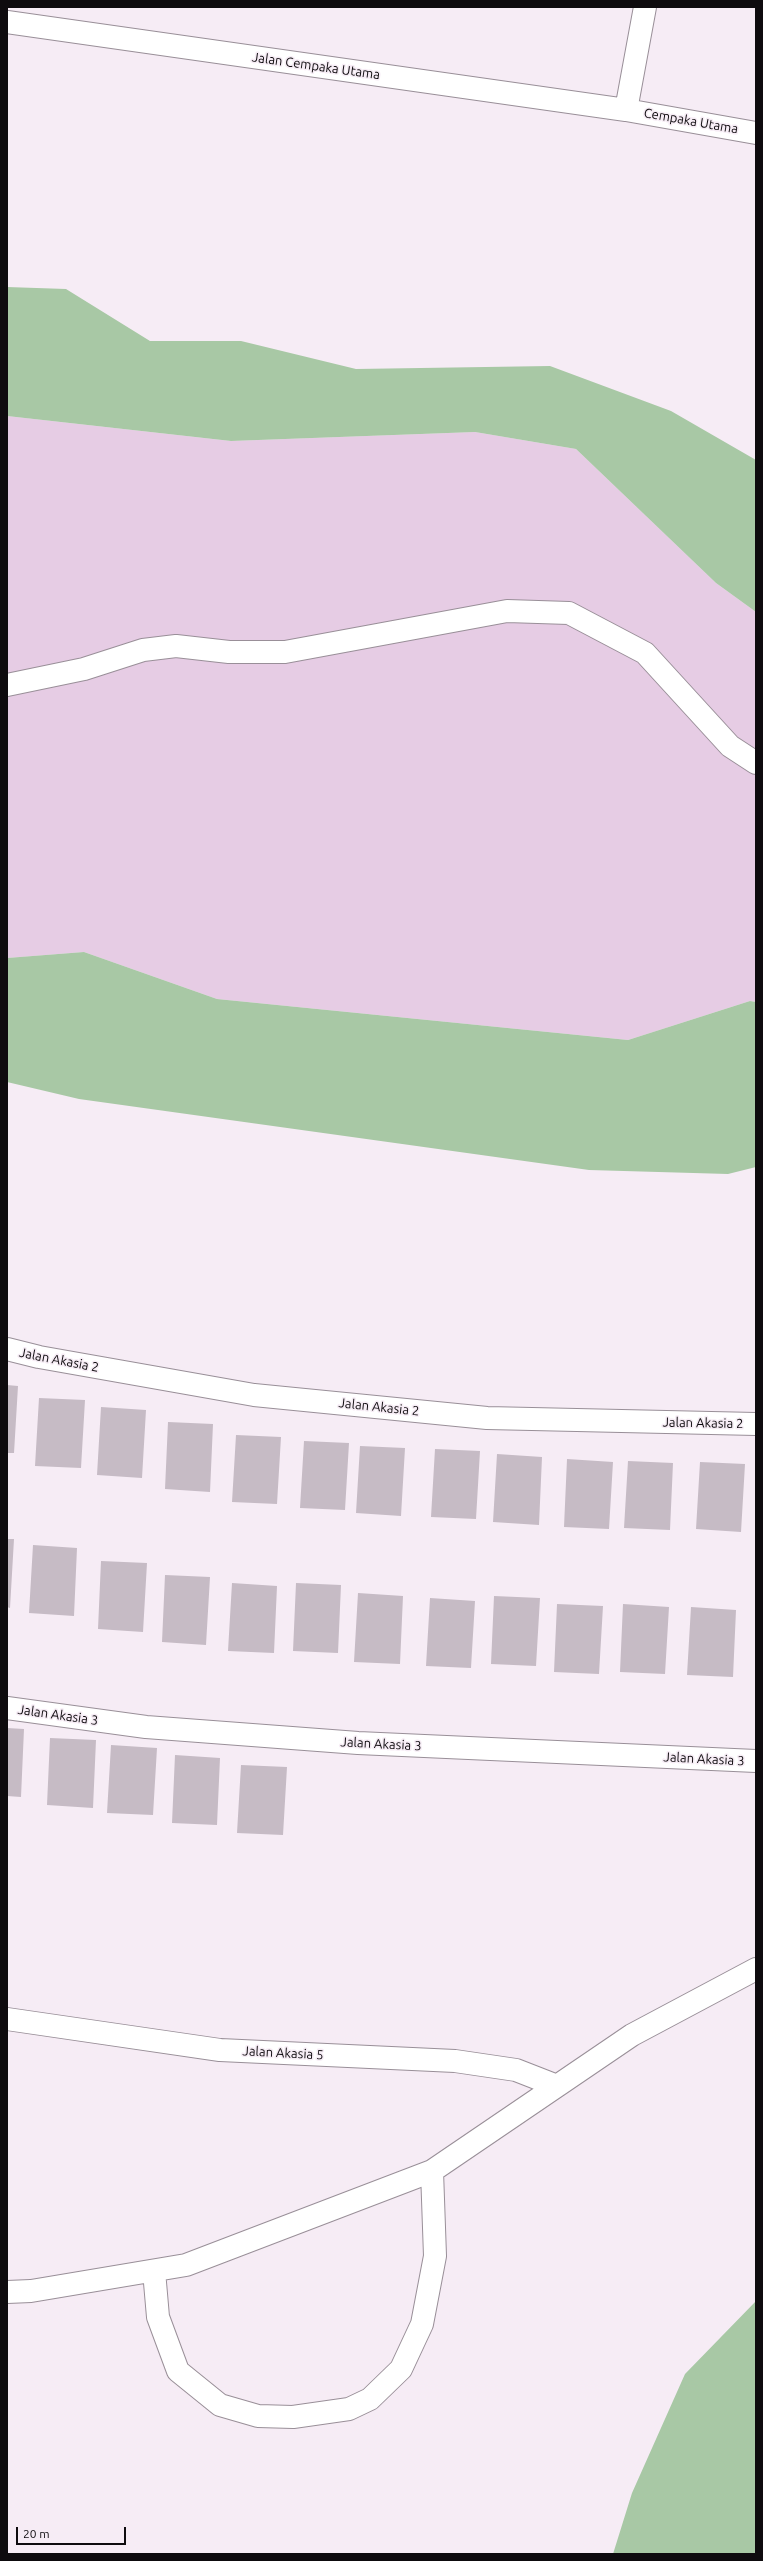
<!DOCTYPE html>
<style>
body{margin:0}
#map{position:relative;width:763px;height:2561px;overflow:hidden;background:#f6ecf5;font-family:Ubuntu,sans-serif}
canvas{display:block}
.frame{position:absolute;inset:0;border:8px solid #0e0b0e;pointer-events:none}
.scale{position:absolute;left:16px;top:2527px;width:110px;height:18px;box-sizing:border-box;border:2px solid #0e0b0e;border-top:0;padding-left:5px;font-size:12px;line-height:14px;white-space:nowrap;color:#0e0b0e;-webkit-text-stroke:3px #f6ecf5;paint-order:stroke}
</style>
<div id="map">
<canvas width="763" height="2561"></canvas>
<div class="frame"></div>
<div class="scale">20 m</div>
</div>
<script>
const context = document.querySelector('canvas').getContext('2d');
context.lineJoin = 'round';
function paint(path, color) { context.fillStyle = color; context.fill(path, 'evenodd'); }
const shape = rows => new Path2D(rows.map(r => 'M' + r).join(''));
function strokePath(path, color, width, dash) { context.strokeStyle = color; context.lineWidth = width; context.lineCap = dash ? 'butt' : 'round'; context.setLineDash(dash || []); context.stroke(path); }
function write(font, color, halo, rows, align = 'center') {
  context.font = font + ' Ubuntu,sans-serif'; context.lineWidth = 3; context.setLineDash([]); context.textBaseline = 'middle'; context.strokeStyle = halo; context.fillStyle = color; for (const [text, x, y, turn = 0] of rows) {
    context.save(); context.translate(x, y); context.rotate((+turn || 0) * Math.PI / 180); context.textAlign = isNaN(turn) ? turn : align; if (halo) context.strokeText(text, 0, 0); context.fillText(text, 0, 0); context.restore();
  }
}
paint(shape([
 [7,416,231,441,475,432,576,449,716,583,756,612,756,1002,750,1001,628,1040,217,999,84,952,7,958]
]), '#e6cce4');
paint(shape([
 [7,287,66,289,150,341,241,341,356,369,550,366,671,411,756,460,756,612,716,583,576,449,475,432,231,441,7,416],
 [84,952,217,999,628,1040,750,1001,756,1002,756,1167,728,1174,589,1170,79,1099,7,1082,7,958],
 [756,2301,756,2554,613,2554,632,2493,685,2374]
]), '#a8c8a5');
paint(shape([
 [7,1385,18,1386,14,1453,7,1453],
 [39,1398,85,1400,81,1468,35,1466],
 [101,1407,146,1410,142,1478,97,1475],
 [168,1422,213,1424,210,1492,165,1489],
 [236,1435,281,1437,277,1504,232,1502],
 [304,1441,349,1443,345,1510,300,1508],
 [360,1446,405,1448,401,1516,356,1513],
 [435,1449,480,1451,476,1519,431,1517],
 [497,1454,542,1457,539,1525,493,1522],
 [567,1459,613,1462,609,1529,564,1527],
 [628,1461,673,1463,670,1530,624,1528],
 [700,1462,745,1464,741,1532,696,1529],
 [7,1539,14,1539,10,1608,7,1607],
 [33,1545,77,1548,74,1616,29,1613],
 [101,1561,147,1563,143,1632,98,1629],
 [165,1575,210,1577,206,1645,162,1642],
 [232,1583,277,1586,274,1653,228,1651],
 [296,1583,341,1585,338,1653,293,1651],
 [358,1593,403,1596,400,1664,354,1662],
 [494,1596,540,1598,536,1666,491,1664],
 [430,1598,475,1601,471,1668,426,1666],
 [557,1604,603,1606,599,1674,554,1672],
 [623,1604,669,1607,665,1674,620,1672],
 [691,1607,736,1610,733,1677,687,1675],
 [7,1728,24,1729,21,1797,7,1796],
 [50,1738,96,1740,93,1808,47,1805],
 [111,1745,157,1748,153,1815,107,1813],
 [175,1755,220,1758,217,1825,172,1823],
 [241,1765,287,1767,283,1835,237,1833]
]), '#c6bbc5');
const minor = shape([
 [7,22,626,110,756,133],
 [626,110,645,7],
 [7,685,84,669,143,650,176,646,229,652,285,652,507,611,569,613,645,653,730,746,756,763],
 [7,1349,39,1357,254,1395,487,1418,756,1424],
 [7,1708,146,1727,358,1743,756,1761],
 [7,2019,220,2050,455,2061,516,2070,557,2086],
 [154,2271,158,2317,178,2371,220,2405,258,2416,293,2417,349,2409,370,2399,401,2369,422,2324,435,2256,432,2171],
 [7,2292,31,2291,186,2265,432,2171,632,2035,756,1969]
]);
strokePath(minor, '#998f98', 24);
strokePath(minor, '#fff', 22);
write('13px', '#0e0b0e', '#f6ecf5', [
 ["Jalan Cempaka Utama",316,66,8],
 ["Cempaka Utama",691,121,10],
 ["Jalan Akasia 2",59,1360,11],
 ["Jalan Akasia 2",379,1407,6],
 ["Jalan Akasia 2",703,1423,1],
 ["Jalan Akasia 3",58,1715,8],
 ["Jalan Akasia 3",381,1744,3],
 ["Jalan Akasia 3",704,1759,3],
 ["Jalan Akasia 5",283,2053,3]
]);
</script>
